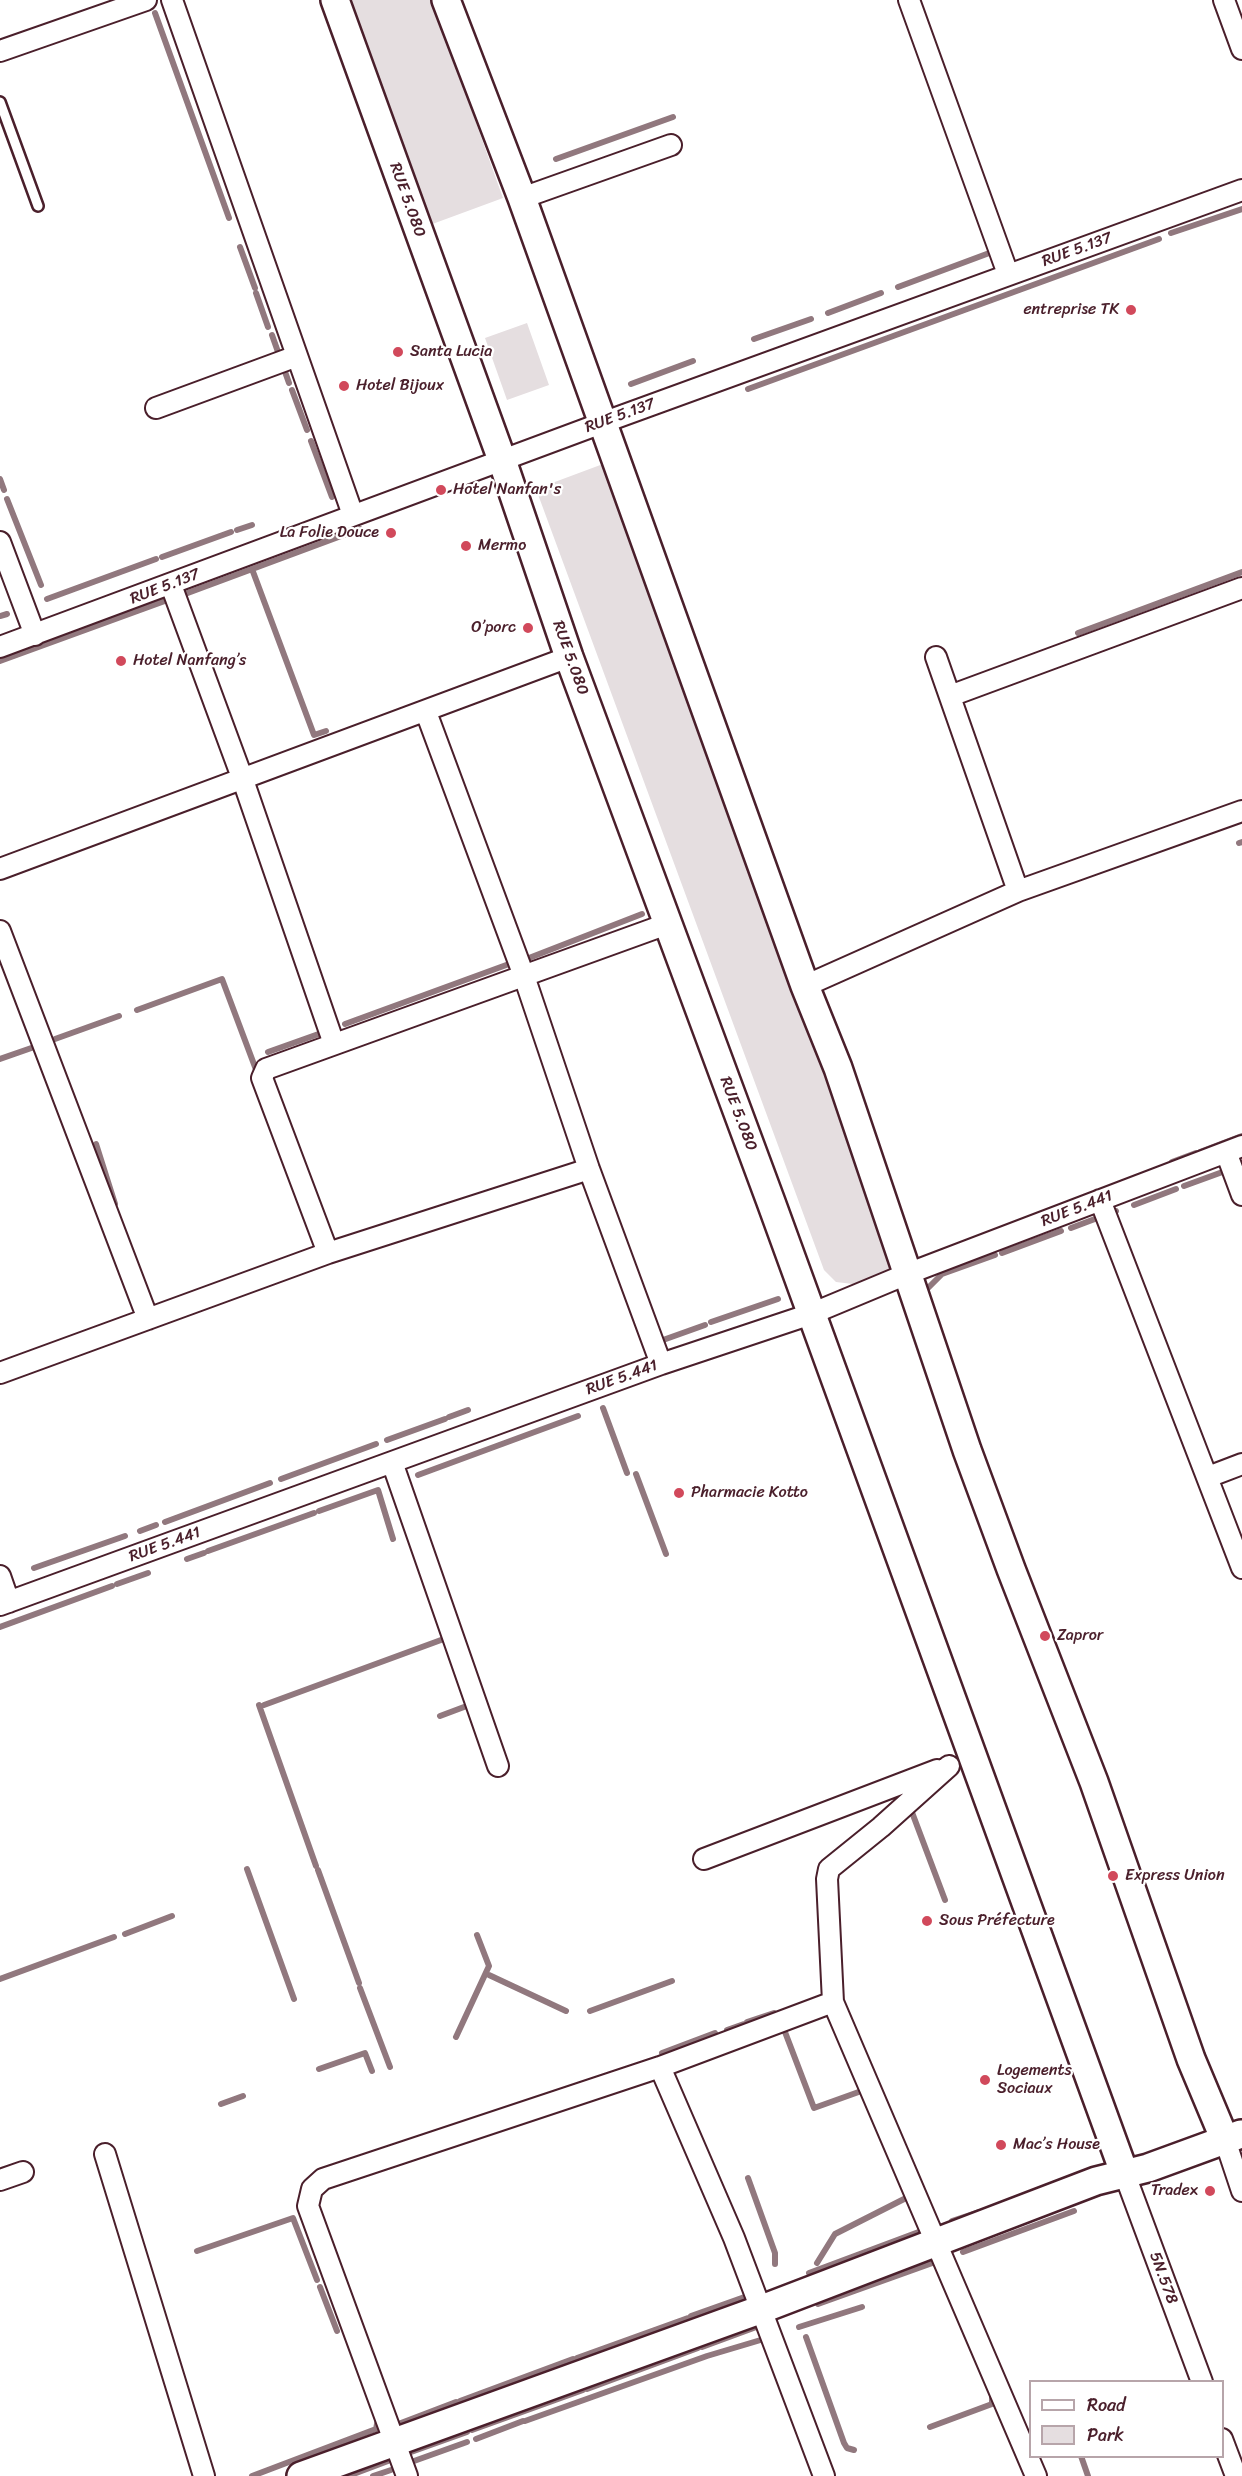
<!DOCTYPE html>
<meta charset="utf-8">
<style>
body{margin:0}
#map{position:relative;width:1242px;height:2476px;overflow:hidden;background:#fff;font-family:Sriracha,sans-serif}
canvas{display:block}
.legend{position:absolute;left:1029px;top:2380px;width:195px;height:78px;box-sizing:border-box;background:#fff;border:2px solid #b7a5aa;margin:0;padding:8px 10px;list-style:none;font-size:18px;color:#4a1f2b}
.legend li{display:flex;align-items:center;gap:12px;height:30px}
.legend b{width:30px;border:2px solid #b7a5aa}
</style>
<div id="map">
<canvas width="1242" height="2476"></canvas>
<ul class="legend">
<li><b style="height:8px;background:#fff"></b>Road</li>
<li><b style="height:16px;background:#e5dee0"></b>Park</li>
</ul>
</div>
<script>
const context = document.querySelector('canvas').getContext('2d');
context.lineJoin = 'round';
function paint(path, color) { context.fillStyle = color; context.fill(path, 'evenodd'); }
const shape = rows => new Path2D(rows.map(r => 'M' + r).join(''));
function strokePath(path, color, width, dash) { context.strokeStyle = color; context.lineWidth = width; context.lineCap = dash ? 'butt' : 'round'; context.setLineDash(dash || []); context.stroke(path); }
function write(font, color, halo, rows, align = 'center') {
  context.font = font + ' Sriracha,sans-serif'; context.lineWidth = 4.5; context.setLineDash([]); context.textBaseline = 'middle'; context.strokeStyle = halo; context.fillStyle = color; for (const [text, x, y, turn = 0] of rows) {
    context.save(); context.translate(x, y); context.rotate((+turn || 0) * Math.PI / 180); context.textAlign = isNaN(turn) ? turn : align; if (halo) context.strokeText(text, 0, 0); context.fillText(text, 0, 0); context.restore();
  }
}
paint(shape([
 [347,0,432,0,503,198,427,226],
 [527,323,549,385,507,400,485,338],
 [603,464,891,1242,894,1261,886,1273,868,1281,853,1284,836,1282,824,1270,536,489]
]), '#e5dee0');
strokePath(shape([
 [155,13,229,218],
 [556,159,673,117],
 [1171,233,1242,209],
 [240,247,255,288],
 [898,287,992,252],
 [256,293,268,327],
 [828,313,881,293],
 [272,335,289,383],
 [754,339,811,319],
 [631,384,693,361],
 [748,389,1159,239],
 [292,390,307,430],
 [311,441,332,497],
 [0,479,4,490],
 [7,499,41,585],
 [237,530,252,525],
 [162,557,231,532],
 [252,569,314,735,326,731],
 [185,594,360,529],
 [47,599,156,559],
 [0,616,7,614],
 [1078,633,1242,572],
 [0,661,173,598],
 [1239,843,1242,842],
 [529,958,642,914],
 [137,1010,222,979,258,1075],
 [345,1024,509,964],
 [55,1039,119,1016],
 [268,1052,327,1031],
 [0,1059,40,1045],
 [96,1144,115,1204],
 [1200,1152,1242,1136],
 [1172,1162,1196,1153],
 [1184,1186,1228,1170],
 [1134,1205,1176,1189],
 [1071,1228,1116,1211],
 [1002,1253,1061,1231],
 [924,1296,925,1291,942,1274,995,1255],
 [711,1322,778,1299],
 [663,1340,705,1325],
 [603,1408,627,1473],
 [449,1417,468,1410],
 [387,1440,445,1419],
 [636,1474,666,1554],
 [418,1475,578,1416],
 [281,1479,376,1444],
 [319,1511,378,1490,393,1539],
 [165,1522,270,1483],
 [140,1531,156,1525],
 [208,1551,314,1513],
 [187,1559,204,1553],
 [34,1568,125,1536],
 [117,1584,148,1573],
 [0,1627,112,1586],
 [259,1705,316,1866],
 [264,1705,441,1640],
 [440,1716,472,1704],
 [910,1807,945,1900],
 [247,1869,294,1999],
 [318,1870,359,1983],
 [125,1934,172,1916],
 [489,1975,566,2011],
 [0,1979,114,1937],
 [360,1988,390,2067],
 [590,2011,672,1981],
 [747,2022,774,2013],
 [727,2030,744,2024],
 [785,2032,814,2108,867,2089],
 [456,2037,489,1966,477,1935],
 [662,2053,715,2033],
 [319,2069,365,2053,372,2071],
 [221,2104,243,2096],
 [748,2178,775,2253,775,2264],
 [952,2221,979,2212],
 [197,2251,293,2218,317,2280],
 [963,2252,1074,2211],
 [817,2263,835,2234,908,2197,907,2193],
 [809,2273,924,2230,926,2227],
 [320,2287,337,2331],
 [818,2304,938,2261,940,2263],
 [691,2316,753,2294],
 [799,2327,862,2307],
 [806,2337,844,2443,847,2448,854,2450],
 [702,2347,759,2326],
 [577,2358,688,2318],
 [587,2389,698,2348],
 [460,2401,573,2359],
 [525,2421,707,2356,764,2339,765,2343],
 [401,2423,456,2402],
 [930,2427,992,2404,992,2394],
 [472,2430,583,2390],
 [476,2439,523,2421],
 [411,2452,467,2432],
 [1081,2456,1088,2476],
 [414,2461,467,2442],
 [252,2476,376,2429,378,2419],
 [348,2476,388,2461],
 [373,2476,391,2470]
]), '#91787e', 6);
const service = shape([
 [0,102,38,206]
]);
const minor = shape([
 [172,0,353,515],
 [909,0,1008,274],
 [1224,0,1242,49],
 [0,51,146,0],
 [522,198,671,145],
 [156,408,297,356],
 [0,542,35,635],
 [171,585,243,780,334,1044],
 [0,647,602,423,1242,190],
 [936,657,1018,891],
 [950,696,1242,588],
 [426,712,524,976,589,1169,661,1364],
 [0,869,569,657],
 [0,931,148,1319],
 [805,986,1018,891,1242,811],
 [1226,1152,1242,1195],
 [1100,1200,1242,1568],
 [328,1253,262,1078,266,1069,667,924],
 [0,1373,328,1253,589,1169],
 [392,1462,498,1766],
 [1208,1477,1242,1464],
 [0,1576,9,1602],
 [0,1605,661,1364,811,1314,907,1274,1242,1146],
 [949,1766,881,1827,829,1869,827,1879,833,2002,1036,2476],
 [704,1859,937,1770],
 [1225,2140,1242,2191],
 [105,2154,204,2476],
 [1125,2175,1202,2382],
 [0,2180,23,2172],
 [1222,2439,1236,2476],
 [407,2476,308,2206,312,2189,323,2179,660,2067],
 [824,2476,734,2238,660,2067,833,2002]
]);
const secondary = shape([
 [335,0,502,460,569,657,771,1202,1125,2175],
 [446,0,522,198,805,986,838,1068,967,1450,1011,1569,1094,1782,1191,2059,1225,2140],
 [301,2476,762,2309,1096,2181,1148,2168,1241,2134]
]);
strokePath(service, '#4a1f2b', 14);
strokePath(minor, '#4a1f2b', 24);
strokePath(secondary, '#4a1f2b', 32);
strokePath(service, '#fff', 9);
strokePath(minor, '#fff', 20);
strokePath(secondary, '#fff', 27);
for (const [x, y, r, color] of [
 [1131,310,6,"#d1495b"],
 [398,352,6,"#d1495b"],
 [344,386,6,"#d1495b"],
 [441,490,6,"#d1495b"],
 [391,533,6,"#d1495b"],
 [466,546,6,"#d1495b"],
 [528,628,6,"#d1495b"],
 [121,661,6,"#d1495b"],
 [679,1493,6,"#d1495b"],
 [1045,1636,6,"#d1495b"],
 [1113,1876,6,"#d1495b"],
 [927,1921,6,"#d1495b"],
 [985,2080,6,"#d1495b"],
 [1001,2145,6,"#d1495b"],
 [1210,2191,6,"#d1495b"]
]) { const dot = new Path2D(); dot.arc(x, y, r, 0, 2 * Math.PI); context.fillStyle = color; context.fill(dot); strokePath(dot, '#fff', 2); }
write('16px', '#4a1f2b', '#fff', [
 ["RUE 5.080",407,200,70],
 ["RUE 5.137",1077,250,-20],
 ["RUE 5.137",620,416,-20],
 ["RUE 5.137",165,587,-21],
 ["RUE 5.080",570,658,70],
 ["RUE 5.080",738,1114,69],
 ["RUE 5.441",1077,1209,-21],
 ["RUE 5.441",622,1378,-20],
 ["RUE 5.441",165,1545,-20],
 ["5N.578",1163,2278,70]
]);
write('16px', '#4a1f2b', '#fff', [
 ["entreprise TK",1119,310,"right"],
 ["Santa Lucia",410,352],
 ["Hotel Bijoux",356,386],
 ["Hotel Nanfan's",453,490],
 ["La Folie Douce",379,533,"right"],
 ["Mermo",478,546],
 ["O’porc",516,628,"right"],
 ["Hotel Nanfang’s",133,661],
 ["Pharmacie Kotto",691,1493],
 ["Zapror",1057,1636],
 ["Express Union",1125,1876],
 ["Sous Préfecture",939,1921],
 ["Logements",997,2071],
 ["Sociaux",997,2089],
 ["Mac’s House",1013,2145],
 ["Tradex",1198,2191,"right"]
], 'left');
</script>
